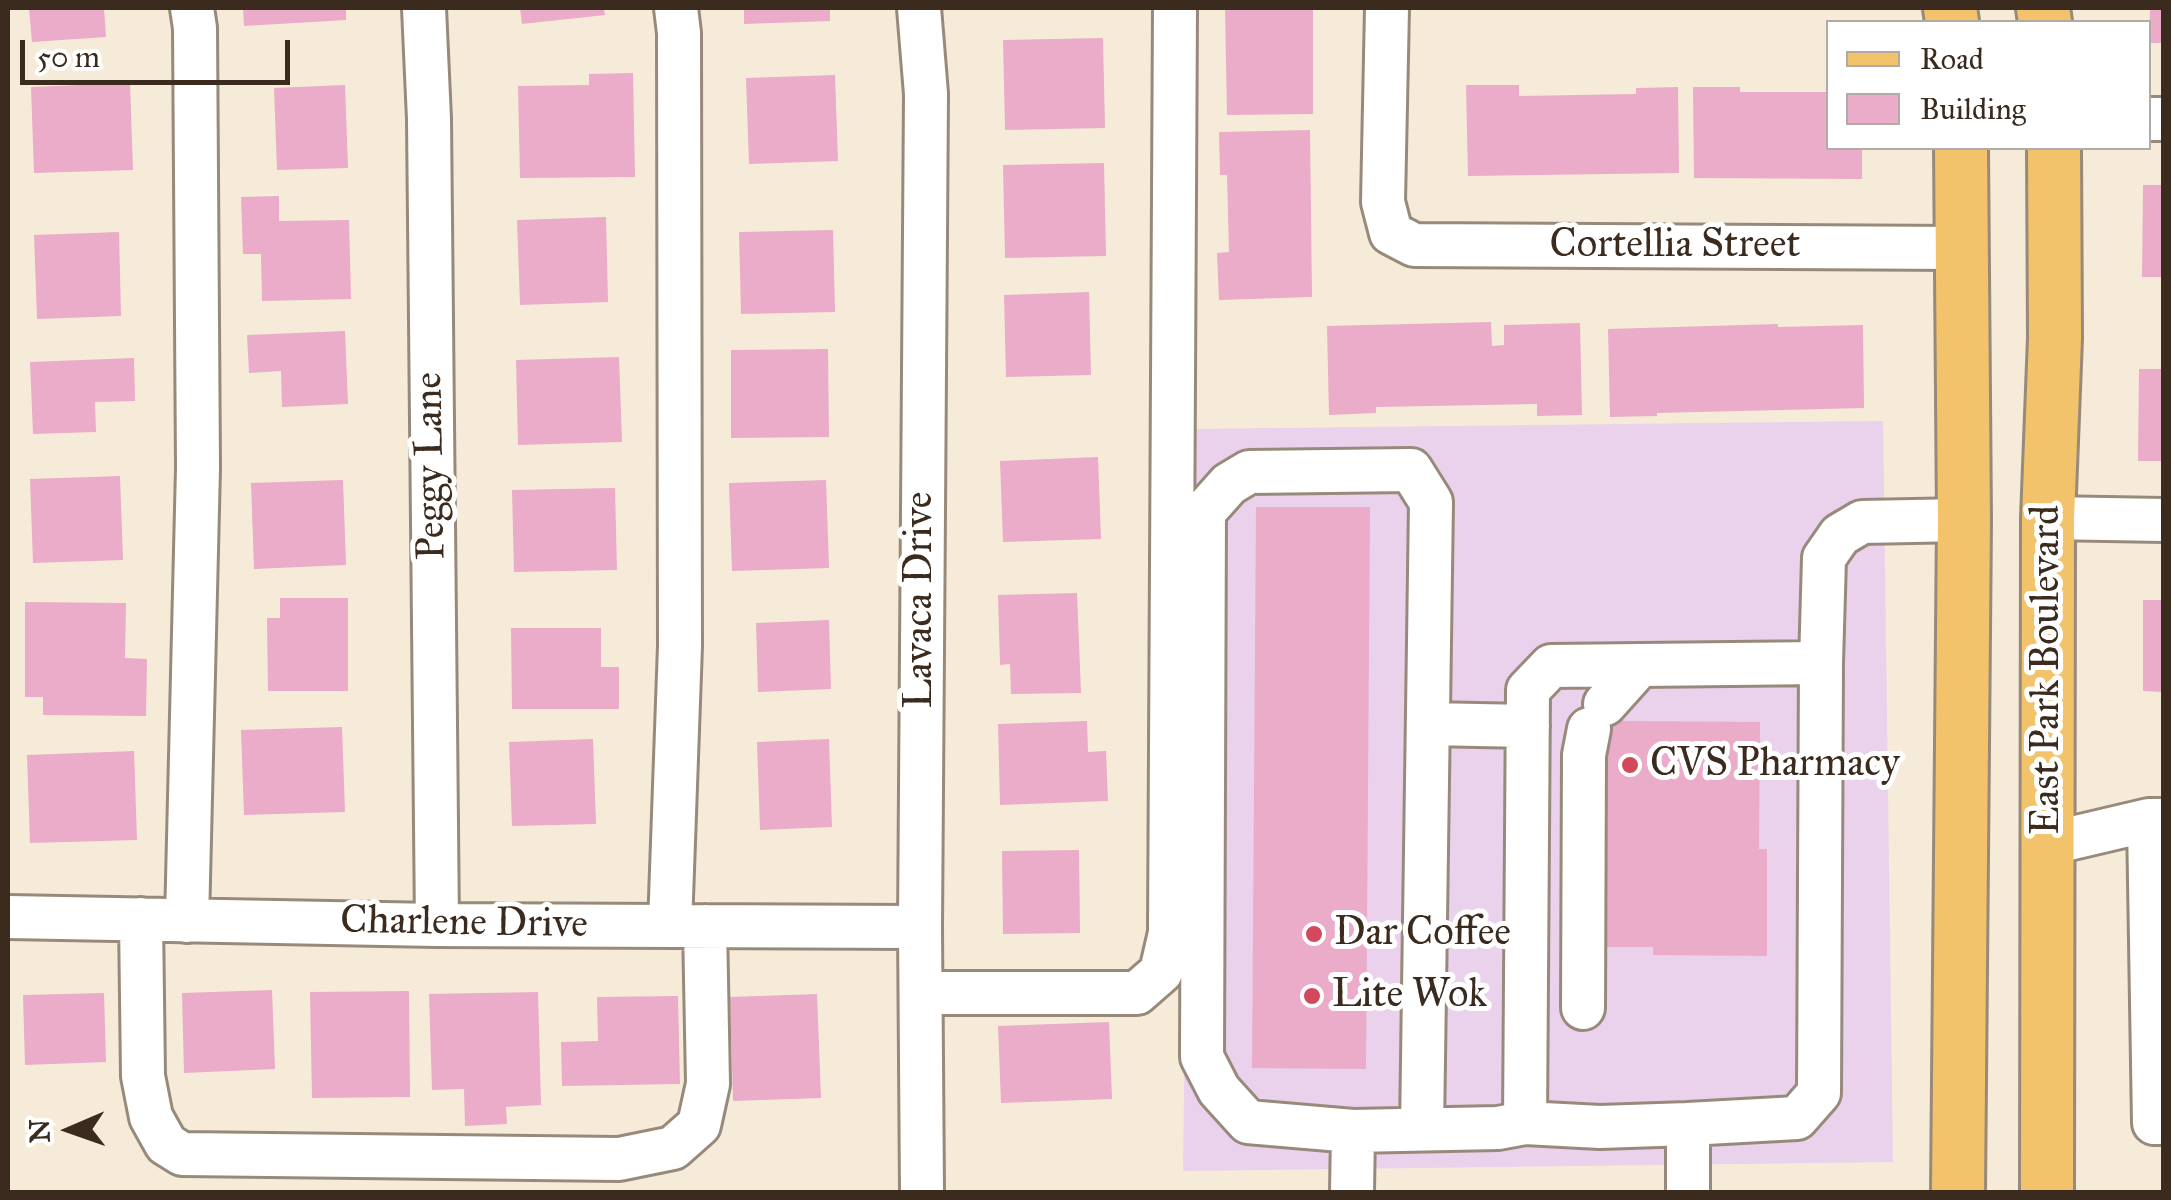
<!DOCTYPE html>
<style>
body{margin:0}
#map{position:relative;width:2171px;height:1200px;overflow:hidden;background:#f6ebd8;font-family:"IM FELL Great Primer",serif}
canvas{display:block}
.frame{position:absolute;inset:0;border:10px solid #3b2a1e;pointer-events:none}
.legend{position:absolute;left:1826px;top:20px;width:325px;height:130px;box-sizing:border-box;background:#fff;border:2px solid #b1aaa5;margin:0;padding:12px 18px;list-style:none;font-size:30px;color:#3b2a1e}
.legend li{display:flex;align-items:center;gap:20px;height:50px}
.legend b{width:50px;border:2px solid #b1aaa5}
.north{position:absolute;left:20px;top:1080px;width:100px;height:100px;-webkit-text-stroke:8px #fff;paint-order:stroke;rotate:268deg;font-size:28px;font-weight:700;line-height:40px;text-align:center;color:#3b2a1e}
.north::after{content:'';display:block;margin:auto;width:35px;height:45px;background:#3b2a1e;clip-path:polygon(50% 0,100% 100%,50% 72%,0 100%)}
.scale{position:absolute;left:20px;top:40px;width:270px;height:45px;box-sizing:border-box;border:5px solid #3b2a1e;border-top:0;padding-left:12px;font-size:30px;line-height:35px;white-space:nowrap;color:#3b2a1e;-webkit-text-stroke:8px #fff;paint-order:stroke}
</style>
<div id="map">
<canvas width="2171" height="1200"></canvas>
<div class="frame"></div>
<ul class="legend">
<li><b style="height:12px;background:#f2c36a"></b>Road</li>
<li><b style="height:28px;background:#eaacc8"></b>Building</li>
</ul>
<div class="north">N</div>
<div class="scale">50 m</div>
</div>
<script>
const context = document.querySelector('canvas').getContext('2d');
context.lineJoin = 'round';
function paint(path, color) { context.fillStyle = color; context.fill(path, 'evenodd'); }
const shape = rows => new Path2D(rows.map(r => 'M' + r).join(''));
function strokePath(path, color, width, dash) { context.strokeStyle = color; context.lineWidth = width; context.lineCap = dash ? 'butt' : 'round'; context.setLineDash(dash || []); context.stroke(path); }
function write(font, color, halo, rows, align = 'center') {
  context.font = font + ' "IM FELL Great Primer",serif'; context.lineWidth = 10; context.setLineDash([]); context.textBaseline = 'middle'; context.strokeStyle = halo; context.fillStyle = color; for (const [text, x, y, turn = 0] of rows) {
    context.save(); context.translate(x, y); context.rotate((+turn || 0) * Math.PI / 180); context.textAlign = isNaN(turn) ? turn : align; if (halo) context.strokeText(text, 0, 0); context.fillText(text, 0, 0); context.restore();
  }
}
paint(shape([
 [1883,421,1893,1162,1183,1171,1192,429]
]), '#ead1ec');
paint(shape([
 [29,8,104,8,106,37,32,42],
 [243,8,346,8,346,20,244,26],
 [520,8,604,8,605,15,522,24],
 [744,8,830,8,830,21,744,24],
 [1225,8,1313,8,1313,114,1227,115],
 [2150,8,2164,8,2164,43,2149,43],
 [1103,38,1105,128,1005,130,1003,40],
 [633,73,635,177,520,178,518,86,589,85,589,74],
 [835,75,838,161,749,164,746,78],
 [130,83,133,170,34,173,31,87],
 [345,85,348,168,277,170,274,88],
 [1466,85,1519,85,1519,96,1636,94,1636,88,1678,87,1679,173,1468,176],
 [1693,87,1740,87,1740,92,1828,92,1828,148,1862,148,1862,179,1694,178],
 [1310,130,1312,297,1219,300,1217,253,1229,252,1227,175,1220,175,1219,132],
 [1104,163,1106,256,1005,258,1003,165],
 [2143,185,2164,185,2164,277,2142,277],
 [279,196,279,221,349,220,351,299,262,301,261,254,243,254,241,197],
 [606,217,608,302,520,305,517,220],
 [833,230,835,312,741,314,739,232],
 [119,232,121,316,37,319,34,235],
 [1089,292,1091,375,1006,377,1004,295],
 [1491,322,1492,346,1504,345,1504,325,1580,323,1582,415,1537,416,1537,404,1376,407,1376,413,1329,415,1327,326],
 [1778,324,1778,327,1863,325,1864,408,1657,413,1657,416,1610,417,1608,329],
 [345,331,348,404,282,407,281,371,249,373,247,335],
 [828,349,829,437,731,438,731,350],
 [619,357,622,442,518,445,516,360],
 [134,358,135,401,95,402,96,432,33,434,30,362],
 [2139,369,2164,369,2164,461,2138,461],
 [1098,457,1101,539,1003,542,1000,461],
 [120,476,123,560,33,563,30,479],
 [343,480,346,565,254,569,251,483],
 [826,480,829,568,732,571,729,483],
 [615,488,617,570,514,572,512,490],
 [1256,507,1370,507,1366,1069,1252,1068],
 [1077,593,1081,693,1011,694,1010,664,1000,665,998,595],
 [280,598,348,598,348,691,268,691,267,618,280,618],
 [2143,600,2164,600,2164,692,2143,691],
 [25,602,126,603,125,658,147,659,146,716,43,715,43,697,25,697],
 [829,620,831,689,758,692,756,623],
 [511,628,601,628,601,667,619,667,619,709,512,709],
 [1596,694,1624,721,1760,722,1759,849,1767,849,1767,956,1653,955,1653,947,1596,947,1576,716],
 [1087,721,1088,752,1106,751,1108,801,1000,805,998,724],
 [342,727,345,812,244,815,241,730],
 [593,739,596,824,512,826,509,742],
 [829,739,832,827,760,830,757,742],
 [134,751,137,840,30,843,27,755],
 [1079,850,1080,933,1003,934,1002,851],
 [272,990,275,1069,184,1073,182,993],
 [409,991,410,1097,312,1098,310,992],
 [538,992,541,1105,506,1107,507,1124,465,1126,464,1089,432,1090,429,994],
 [104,993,106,1062,25,1065,23,995],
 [817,994,821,1098,733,1101,730,997],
 [678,996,680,1084,562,1086,561,1042,598,1041,597,997],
 [1109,1022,1112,1099,1001,1103,998,1026]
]), '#eaacc8');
const minor = shape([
 [424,8,429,119,437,925],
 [919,8,926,94,920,927,922,1192],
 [1387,8,1383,202,1391,233,1414,245,1961,248],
 [2148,119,2164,119],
 [2048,518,2164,520],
 [1605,704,1640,665],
 [1428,724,1528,726],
 [2149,820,2154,1123,2164,1123],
 [2047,844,2149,820,2164,820],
 [8,917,437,925,920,927],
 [141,919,143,1076,151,1117,166,1144,182,1154,619,1159,673,1148,699,1125,708,1084,705,926],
 [187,921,198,468,195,28,192,8],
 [670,926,680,646,679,33,676,8],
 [921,993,1137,993,1161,972,1170,933,1175,8],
 [1583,1008,1584,755,1589,729],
 [1688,1124,1797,1118,1819,1093,1821,663],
 [1353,1131,1248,1122,1219,1090,1202,1057,1204,512,1229,484,1249,472,1411,470,1431,502,1422,1129],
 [1352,1192,1353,1131,1498,1128,1525,1123],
 [1688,1192,1688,1124,1600,1127,1525,1123,1528,690,1551,666,1821,663,1824,558,1840,535,1862,522,1964,520]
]);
const major = shape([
 [1950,8,1952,22],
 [2043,8,2045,22],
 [1958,1192,1964,520,1961,148],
 [2047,1192,2048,518,2055,338,2054,148]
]);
strokePath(minor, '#988a7b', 48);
strokePath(major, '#988a7b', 58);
strokePath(minor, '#fff', 42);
strokePath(major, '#f2c36a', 52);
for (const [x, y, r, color] of [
 [1630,765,10,"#d1495b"],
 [1314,934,10,"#d1495b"],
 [1312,996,10,"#d1495b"]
]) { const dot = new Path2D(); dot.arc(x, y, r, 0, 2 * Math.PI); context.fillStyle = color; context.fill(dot); strokePath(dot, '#fff', 4); }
write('40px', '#3b2a1e', '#fff', [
 ["Cortellia Street",1675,246],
 ["Peggy Lane",432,466,-91],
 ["Lavaca Drive",921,600,-90],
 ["East Park Boulevard",2048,670,-90],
 ["Charlene Drive",464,924,1]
]);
write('40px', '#3b2a1e', '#fff', [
 ["CVS Pharmacy",1650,765],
 ["Dar Coffee",1334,934],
 ["Lite Wok",1332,996]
], 'left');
</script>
